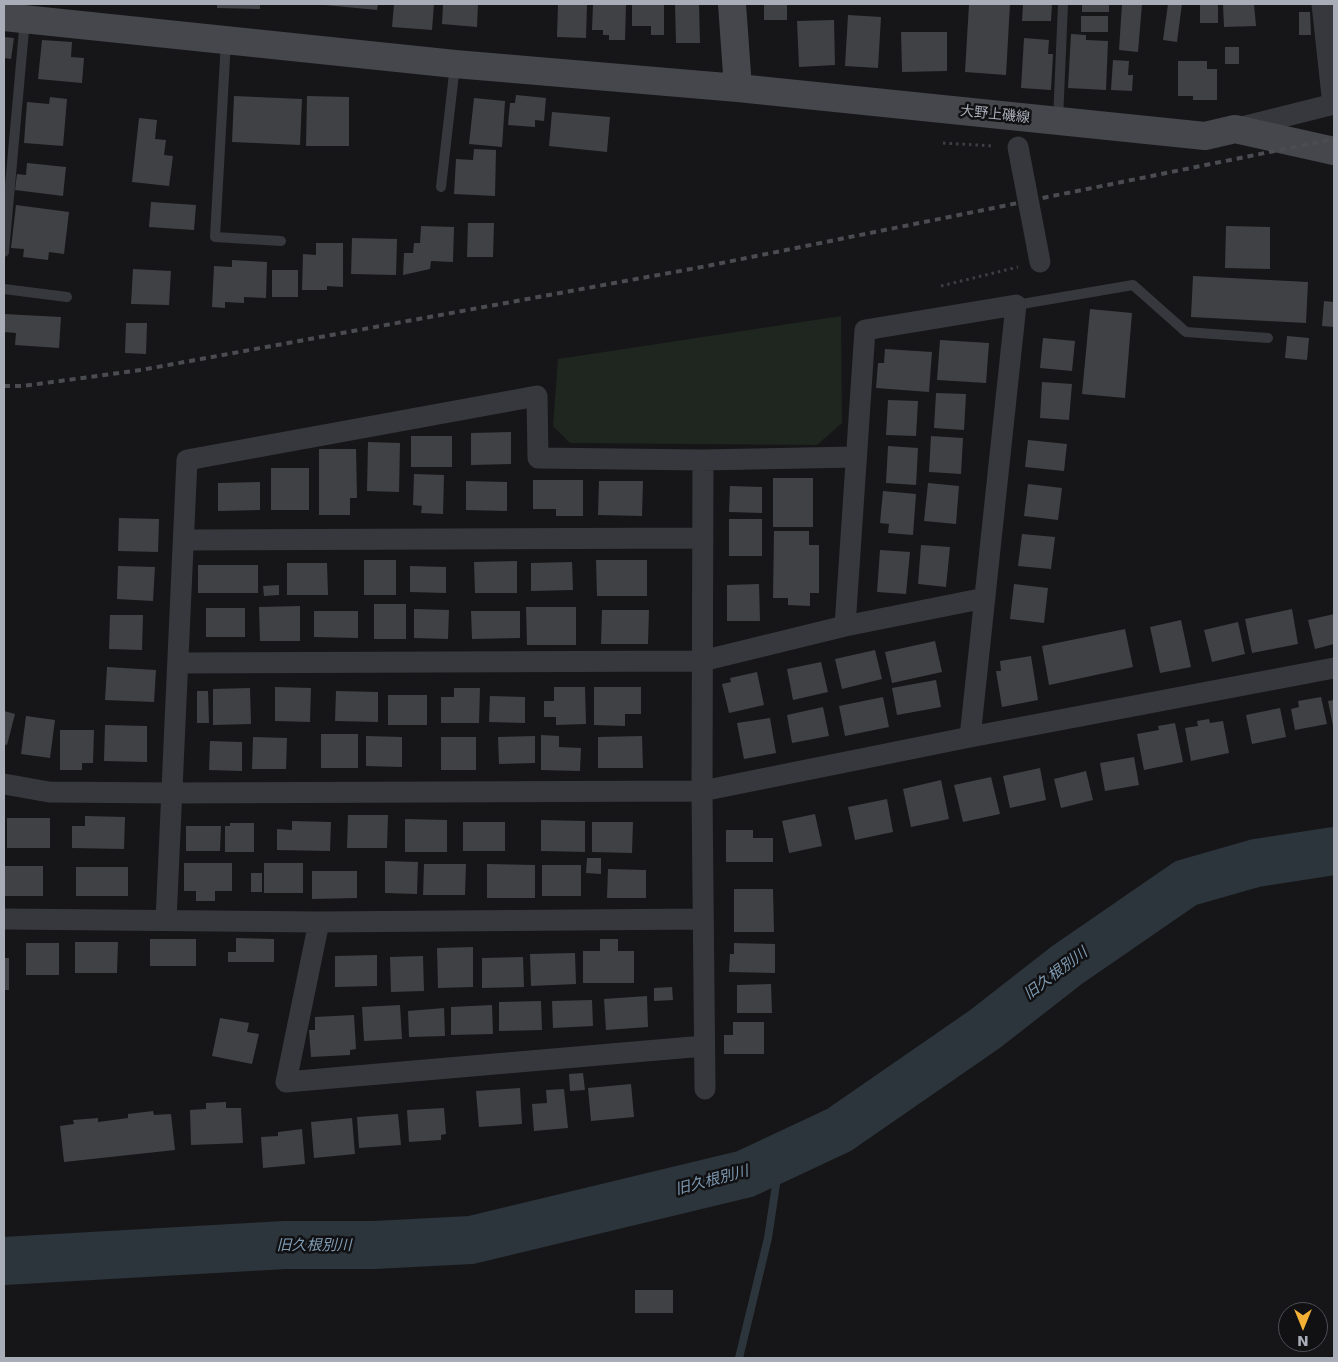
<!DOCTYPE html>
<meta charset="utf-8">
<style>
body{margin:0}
#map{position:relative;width:1338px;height:1362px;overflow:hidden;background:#161618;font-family:"DejaVu Sans",sans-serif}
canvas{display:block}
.frame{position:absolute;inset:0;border:5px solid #a8adb8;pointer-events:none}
.north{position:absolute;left:1278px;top:1302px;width:50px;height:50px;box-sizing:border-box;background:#111113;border:1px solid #4d4f55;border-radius:50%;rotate:180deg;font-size:14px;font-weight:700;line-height:20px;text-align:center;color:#a8adb8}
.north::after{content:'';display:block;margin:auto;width:18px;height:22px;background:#f2b134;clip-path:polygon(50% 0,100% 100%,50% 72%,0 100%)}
</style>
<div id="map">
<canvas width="1338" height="1362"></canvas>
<div class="frame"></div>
<div class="north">N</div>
</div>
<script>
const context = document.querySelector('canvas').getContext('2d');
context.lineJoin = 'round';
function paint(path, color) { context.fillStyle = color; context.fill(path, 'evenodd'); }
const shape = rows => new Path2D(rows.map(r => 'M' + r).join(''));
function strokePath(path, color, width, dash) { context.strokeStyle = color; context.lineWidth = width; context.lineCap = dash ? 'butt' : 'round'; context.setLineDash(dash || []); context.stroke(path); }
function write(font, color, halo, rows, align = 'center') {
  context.font = font + ' "DejaVu Sans","Noto Sans JP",sans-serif'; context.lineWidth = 5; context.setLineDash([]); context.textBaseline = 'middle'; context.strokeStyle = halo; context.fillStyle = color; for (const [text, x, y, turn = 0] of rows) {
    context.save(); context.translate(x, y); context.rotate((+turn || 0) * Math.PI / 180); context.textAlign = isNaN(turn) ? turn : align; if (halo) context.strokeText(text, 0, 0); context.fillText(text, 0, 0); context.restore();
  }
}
paint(shape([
 [841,316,842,423,817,445,570,443,553,426,558,359]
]), '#1e261f');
strokePath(shape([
 [739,1358,768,1238,780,1158]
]), '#2c353c', 8);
strokePath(shape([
 [4,1261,285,1245,374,1245,471,1240,745,1174,839,1130,985,1029,1067,965,1186,883,1256,863,1334,851]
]), '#2c353c', 48);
paint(shape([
 [217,4,260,4,260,9,217,8],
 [325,4,378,4,377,10,325,5],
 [394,4,434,4,432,30,392,27],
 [443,4,478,4,477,27,442,24],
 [558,4,587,4,586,38,557,37],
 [593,4,626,4,625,40,609,40,609,35,603,35,603,30,592,30],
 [632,4,664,4,664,35,651,35,651,26,632,26],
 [675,4,699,4,700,43,676,43],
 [764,4,787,4,787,20,764,20],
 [969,4,1010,4,1006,75,965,72],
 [1023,4,1052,4,1051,21,1022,21],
 [1082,4,1109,4,1109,12,1082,12],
 [1122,4,1142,4,1138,52,1119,50],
 [1168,4,1182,4,1177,42,1163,40],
 [1200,4,1218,4,1218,23,1200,23],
 [1223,4,1254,4,1256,26,1224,27],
 [1299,12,1310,12,1311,35,1299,35],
 [848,15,881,17,878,68,845,66],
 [1081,16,1108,16,1108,32,1081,32],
 [834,20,835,65,799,67,797,21],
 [901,32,947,32,947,71,902,72],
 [1071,34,1086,35,1086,40,1108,41,1106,90,1068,88],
 [4,37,14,38,11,59,4,58],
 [1024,38,1049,40,1048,54,1053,54,1051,90,1021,88],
 [42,40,72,42,71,57,84,58,82,83,38,79],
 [1225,47,1239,47,1239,64,1225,64],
 [1113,60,1129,61,1128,75,1133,75,1132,91,1111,90],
 [1178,61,1207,61,1207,69,1217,69,1217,100,1193,100,1193,96,1178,96],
 [516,95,546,98,544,121,535,120,535,127,508,125,510,103,515,103],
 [234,96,302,99,300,145,232,142],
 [307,96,349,97,349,146,306,146],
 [50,97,67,99,63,146,24,143,27,102,49,104],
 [474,98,505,101,502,147,469,144],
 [552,112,610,117,607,152,549,146],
 [139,118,157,120,155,139,166,140,164,155,173,156,169,186,132,182],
 [474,149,496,150,495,196,454,194,456,159,473,160],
 [27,163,66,167,63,196,15,190,17,174,26,175],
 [151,202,196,205,194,230,149,227],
 [16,205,69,212,64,254,49,252,48,260,23,257,24,249,11,248],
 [468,223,494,223,493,257,467,257],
 [421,226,454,227,453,262,431,261,430,269,403,275,404,253,413,253,414,243,420,243],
 [1226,226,1270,227,1270,269,1225,268],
 [352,238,397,239,396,275,351,274],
 [316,243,343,243,343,287,327,286,327,290,302,290,303,254,316,255],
 [232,260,267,262,266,298,244,297,244,303,225,302,225,308,212,307,214,266,232,267],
 [133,269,171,271,169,305,131,304],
 [272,270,298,270,298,297,272,297],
 [1193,276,1308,282,1306,323,1191,317],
 [1324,301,1334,302,1334,327,1322,326],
 [1090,309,1132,313,1125,398,1082,394],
 [4,314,61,317,59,348,15,345,16,333,4,332],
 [126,323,147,323,146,354,125,353],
 [1287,336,1309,338,1307,360,1285,358],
 [1043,338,1075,341,1072,371,1040,368],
 [940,340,989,343,986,383,937,380],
 [885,349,932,352,929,392,876,388,878,363,884,363],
 [1042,382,1072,384,1069,420,1040,418],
 [936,393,966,394,964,430,934,428],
 [888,400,918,401,916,436,886,435],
 [511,432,511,464,471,465,471,433],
 [411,436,452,436,452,467,411,467],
 [931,436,963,438,961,474,929,472],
 [1028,440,1067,444,1064,471,1025,467],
 [368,442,400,443,399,492,367,491],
 [888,446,918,448,916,485,886,483],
 [319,449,356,449,357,498,350,498,350,515,319,515],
 [271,468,309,468,309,510,271,510],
 [414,474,444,475,443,514,421,513,422,506,413,505],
 [773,478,813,478,813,527,773,527],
 [533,480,583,480,583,516,556,516,556,509,533,509],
 [466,481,507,482,507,511,466,510],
 [599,481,643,481,642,516,598,515],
 [260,482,260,510,218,511,218,483],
 [928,483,959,486,956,524,924,521],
 [1028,484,1062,488,1058,520,1024,516],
 [730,486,762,487,762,513,729,512],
 [883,491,916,494,913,535,888,533,889,524,880,523],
 [119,518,159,519,158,552,118,551],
 [729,519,762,519,762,556,729,556],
 [774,531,809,531,809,545,819,545,819,593,810,593,810,606,788,605,788,598,773,598],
 [1022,534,1055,537,1051,569,1018,566],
 [921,545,950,547,946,587,918,584],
 [880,550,910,552,906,594,877,592],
 [364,560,396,560,396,595,364,595],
 [596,560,647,560,647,596,597,596],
 [517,561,517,593,475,593,474,562],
 [572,562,573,590,531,591,531,563],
 [287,563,327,563,328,595,287,595],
 [198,565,258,565,258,593,198,593],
 [118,566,155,567,153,601,117,599],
 [410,566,446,567,446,593,410,592],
 [759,584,760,621,727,621,727,585],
 [1014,584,1048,588,1044,623,1010,619],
 [279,585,279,595,264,596,263,586],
 [374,604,406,604,406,639,374,639],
 [300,606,300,641,260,641,259,607],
 [526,607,576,607,576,645,527,645],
 [206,608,245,608,245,637,206,637],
 [414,609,449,610,448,639,414,638],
 [1292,609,1298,644,1252,653,1245,619],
 [602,610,649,610,648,644,601,644],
 [314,611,358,611,358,638,314,637],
 [471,611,520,611,520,638,472,639],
 [1334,614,1334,644,1315,649,1308,620],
 [110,615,143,615,142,650,109,649],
 [1181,620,1191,667,1160,673,1150,627],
 [1238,622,1245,654,1212,662,1204,630],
 [1125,629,1133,667,1049,685,1042,646],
 [935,641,942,672,892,683,885,652],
 [875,650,882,679,842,689,835,659],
 [1031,656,1038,700,1002,707,996,671,1001,671,1000,661],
 [821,662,828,692,793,700,787,669],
 [107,667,156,670,154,702,105,700],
 [757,672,764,705,729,713,722,684,731,682,730,678],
 [936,680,941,707,897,715,892,688],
 [275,687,311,688,310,722,275,721],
 [554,687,585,687,586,724,556,725,556,717,544,717,544,701,554,701],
 [594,687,641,687,641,714,625,714,625,726,594,725],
 [250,688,251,724,213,725,213,689],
 [454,688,480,688,479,723,441,723,441,697,454,697],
 [197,691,208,691,209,723,197,723],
 [336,691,378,692,378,722,335,721],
 [388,695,427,695,427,725,388,725],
 [490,696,525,697,525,723,489,722],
 [883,697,889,727,845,736,839,706],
 [1321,697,1327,724,1295,730,1291,709,1299,707,1298,701],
 [1334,700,1334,726,1333,726,1328,701],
 [823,707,829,736,792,743,787,715],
 [1280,708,1286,737,1252,744,1246,715],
 [4,711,15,714,7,745,4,744],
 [26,716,55,720,50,758,21,754],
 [770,718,776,753,744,759,737,723],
 [1209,719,1210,723,1223,721,1229,753,1191,761,1185,728,1198,726,1197,721],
 [1175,723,1183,762,1144,770,1137,734,1159,730,1158,726],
 [105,725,147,726,147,762,104,761],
 [60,730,94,730,93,763,82,763,82,770,60,770],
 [321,734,358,734,358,768,321,768],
 [541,735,559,736,559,747,581,748,580,771,541,770],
 [366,736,402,737,402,767,366,766],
 [535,736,535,763,499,764,498,737],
 [642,736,643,768,598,768,598,737],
 [253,737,287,738,286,769,252,769],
 [441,737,476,737,476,770,441,770],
 [210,741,242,742,242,771,209,770],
 [1134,757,1139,785,1105,791,1100,763],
 [1040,768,1046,800,1010,808,1003,776],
 [1086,771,1093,800,1061,808,1054,779],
 [991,777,1000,814,963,822,954,785],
 [941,780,949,819,911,827,903,789],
 [887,799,893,832,855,840,848,807],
 [815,814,822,846,789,853,782,821],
 [348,815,388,815,387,848,347,848],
 [85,816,125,817,124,849,72,848,72,826,85,826],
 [7,818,50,818,50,848,7,848],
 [405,819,447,820,447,852,405,852],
 [541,820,585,821,585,852,541,851],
 [292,821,331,822,330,851,277,850,277,829,292,830],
 [463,822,505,822,505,851,463,851],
 [592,822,633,822,632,853,592,852],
 [230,823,254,823,254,852,225,852,225,826,230,826],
 [186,826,221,826,220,851,186,851],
 [726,830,753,830,753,838,773,838,773,862,726,862],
 [587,858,601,858,601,874,586,873],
 [385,861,418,862,417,894,385,893],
 [184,863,232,863,232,891,215,891,215,901,196,901,196,891,184,891],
 [264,863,303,863,303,893,264,893],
 [424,864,466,864,465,895,423,895],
 [487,864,535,865,535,898,487,898],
 [542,865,581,865,581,896,542,896],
 [4,866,43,866,43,896,4,896],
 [76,867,128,867,128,896,76,896],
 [608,869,646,870,646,898,607,898],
 [312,871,357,871,357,898,312,899],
 [251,873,262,873,262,892,251,892],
 [734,889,773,889,774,932,734,932],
 [236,938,274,939,274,962,228,962,228,952,236,952],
 [150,939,196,939,196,966,150,966],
 [600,939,618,939,618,951,634,951,634,983,583,983,583,951,600,951],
 [75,942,118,942,117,973,75,973],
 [26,943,59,943,59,975,26,975],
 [734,943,775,944,775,973,729,972,730,954,734,954],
 [473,947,473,987,438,988,437,948],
 [575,953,576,984,531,986,530,954],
 [377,955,377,986,335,987,335,956],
 [423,956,424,991,391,992,390,957],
 [523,957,524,987,482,988,482,958],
 [4,958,9,958,9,990,4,990],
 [771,984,772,1013,737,1013,737,985],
 [672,987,673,1000,654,1001,654,988],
 [647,996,648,1027,606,1030,604,999],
 [592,1000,593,1026,553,1028,552,1001],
 [541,1001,542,1030,499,1031,499,1002],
 [400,1005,402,1039,364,1041,362,1007],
 [492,1005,493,1034,451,1035,451,1007],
 [444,1008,445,1036,409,1037,408,1011],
 [354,1015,356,1049,350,1050,350,1055,311,1057,309,1030,315,1030,315,1017],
 [220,1018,249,1023,247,1032,259,1034,252,1064,212,1056],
 [733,1022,764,1022,764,1054,724,1054,724,1035,733,1035],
 [583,1073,585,1090,570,1091,569,1074],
 [631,1084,634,1117,591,1121,588,1088],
 [520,1088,522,1124,479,1127,476,1091],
 [564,1089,568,1128,534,1131,532,1104,547,1103,546,1090],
 [226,1102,226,1108,241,1108,243,1143,191,1145,190,1110,206,1109,206,1103],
 [444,1108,446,1134,441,1135,441,1140,409,1142,407,1110],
 [153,1111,154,1115,171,1114,175,1150,64,1162,60,1126,74,1124,73,1120,98,1118,98,1122,128,1118,128,1114],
 [398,1114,401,1145,359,1148,357,1117],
 [352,1118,355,1154,314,1158,311,1122],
 [302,1129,305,1164,263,1168,261,1137,278,1136,278,1132],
 [635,1290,673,1290,673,1313,635,1313]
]), '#404145');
strokePath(shape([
 [943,143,994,146],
 [941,286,1018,267]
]), '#3d3f44', 3, [2.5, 4]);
strokePath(shape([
 [226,40,215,237,281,241],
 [1058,120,1063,4],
 [441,187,455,65],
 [4,252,25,19],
 [4,289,67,297],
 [1016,305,1133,285,1186,332,1268,338]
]), '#37383d', 10);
strokePath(shape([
 [1322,4,1333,105],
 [1238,128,1334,104],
 [703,460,702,791,705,1089],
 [184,540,703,538],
 [845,626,865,330,1016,305,970,737],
 [179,663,702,661,845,626,985,598],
 [4,784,49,792,171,793,702,791,970,737,1334,668],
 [4,919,319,922,703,919],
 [166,920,187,460,537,396,538,458,703,460,855,457],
 [319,922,286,1082,704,1046]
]), '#37383d', 21);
strokePath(shape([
 [732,4,738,88,1205,136,1235,129,1334,151],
 [4,17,455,64,738,88]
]), '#45474d', 28);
strokePath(shape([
 [4,386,23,386,141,370,707,266,1334,139]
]), '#4a4c52', 4, [6, 5]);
strokePath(shape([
 [1018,147,1040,262]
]), '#37383d', 21);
write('14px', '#a8adb8', '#111113', [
 ["大野上磯線",995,115,6]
]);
write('italic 15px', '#7f9bb3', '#111113', [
 ["旧久根別川",1056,974,-37],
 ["旧久根別川",712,1181,-15],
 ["旧久根別川",314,1246]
]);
</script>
